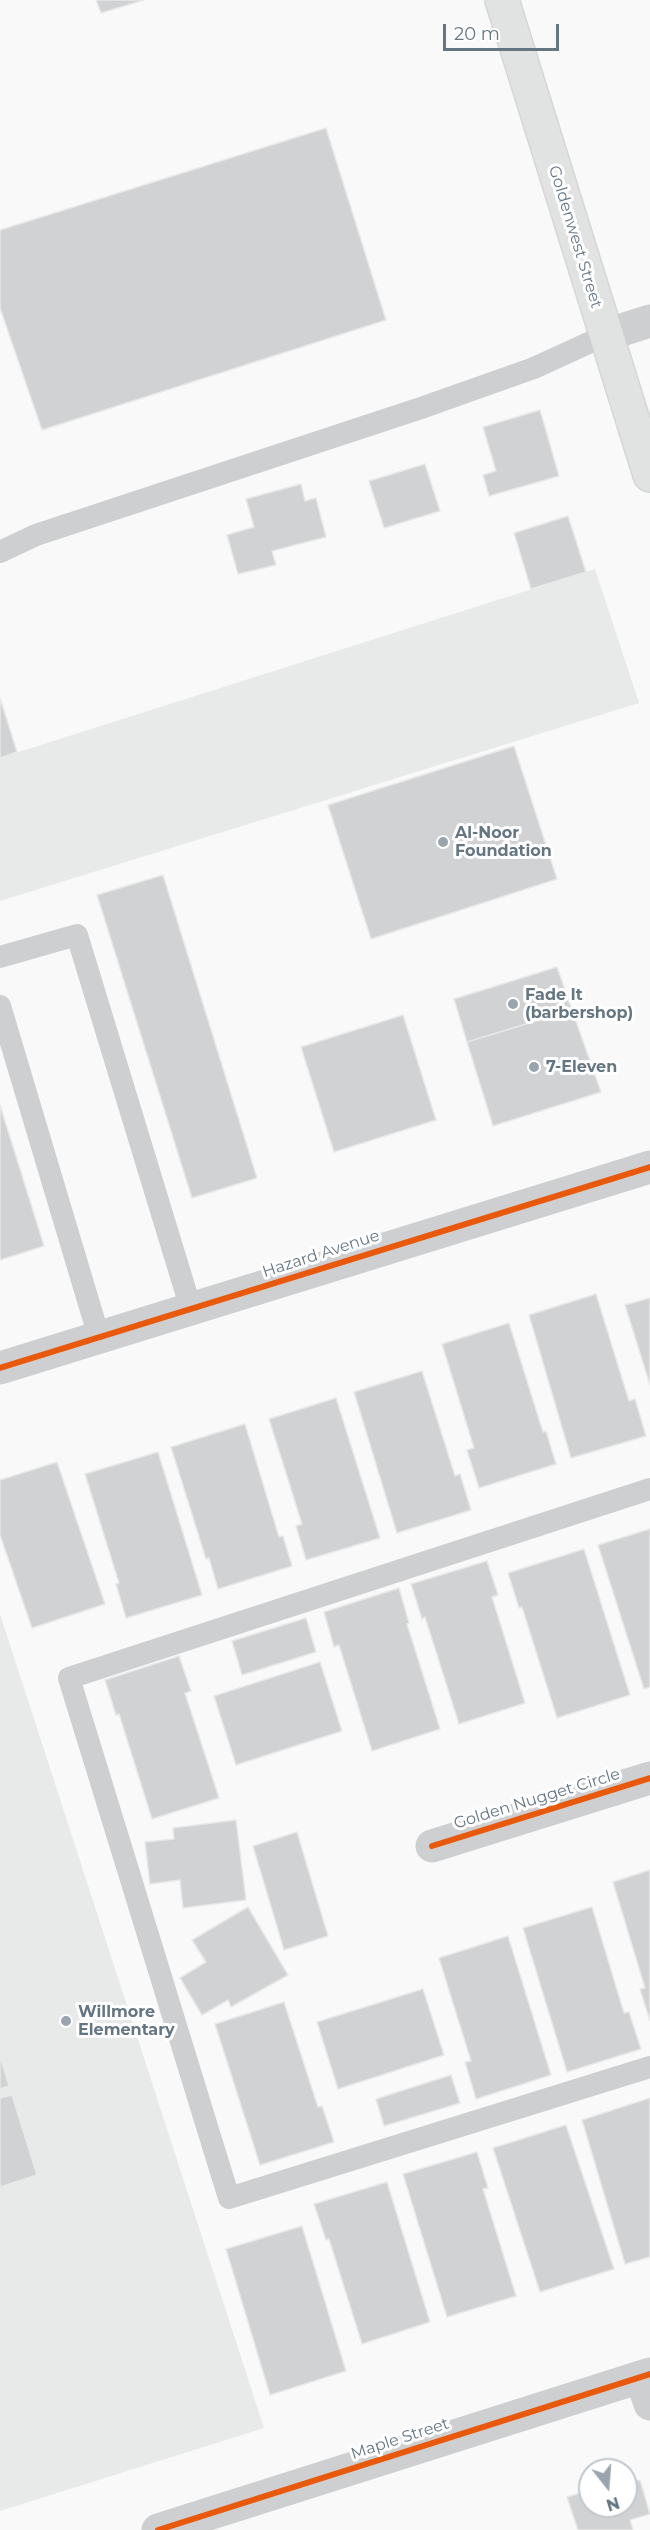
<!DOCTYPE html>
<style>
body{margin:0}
#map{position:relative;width:650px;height:2530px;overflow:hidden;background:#f9f9f9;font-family:Montserrat,sans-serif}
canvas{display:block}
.north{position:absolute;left:578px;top:2458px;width:60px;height:60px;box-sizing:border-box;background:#fff;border:2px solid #c1c8cd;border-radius:50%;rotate:163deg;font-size:16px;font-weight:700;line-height:24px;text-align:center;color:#657683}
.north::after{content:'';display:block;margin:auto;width:21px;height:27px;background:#99a4ac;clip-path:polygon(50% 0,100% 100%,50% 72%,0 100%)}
.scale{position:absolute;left:443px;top:24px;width:116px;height:27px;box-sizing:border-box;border:3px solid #657683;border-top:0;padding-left:8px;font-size:18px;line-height:21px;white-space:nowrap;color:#657683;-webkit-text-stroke:4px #fff;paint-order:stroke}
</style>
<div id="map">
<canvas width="650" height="2530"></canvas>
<div class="north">N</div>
<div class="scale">20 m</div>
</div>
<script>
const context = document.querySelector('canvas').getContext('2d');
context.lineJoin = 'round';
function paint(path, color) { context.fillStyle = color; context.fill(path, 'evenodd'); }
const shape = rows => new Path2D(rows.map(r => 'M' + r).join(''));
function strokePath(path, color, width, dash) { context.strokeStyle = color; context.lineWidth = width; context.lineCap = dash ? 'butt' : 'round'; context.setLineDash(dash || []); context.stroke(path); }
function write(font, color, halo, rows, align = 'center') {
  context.font = font + ' Montserrat,sans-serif'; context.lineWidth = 6; context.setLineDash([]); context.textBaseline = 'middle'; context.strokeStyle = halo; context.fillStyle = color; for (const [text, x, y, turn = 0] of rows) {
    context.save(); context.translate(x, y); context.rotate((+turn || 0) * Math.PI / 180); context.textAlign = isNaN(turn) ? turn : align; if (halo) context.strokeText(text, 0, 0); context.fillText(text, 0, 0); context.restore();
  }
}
paint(shape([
 [595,569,639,703,0,901,0,758],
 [0,1614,264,2428,0,2511]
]), '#e8e9e9');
const building = shape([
 [96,0,144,0,101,13,96,0],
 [326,128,386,320,42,430,0,308,0,230,326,128],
 [540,410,559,476,489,496,483,475,496,471,483,427,540,410],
 [425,464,440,511,384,528,369,481,425,464],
 [301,484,305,501,316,498,326,537,272,551,276,565,238,574,227,535,254,527,246,499,301,484],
 [568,516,586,572,531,589,514,533,568,516],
 [0,698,17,752,0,758,0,698],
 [514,746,557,879,371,939,328,805,514,746],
 [163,875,257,1178,192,1198,97,895,163,875],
 [557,967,572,1010,467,1042,454,999,557,967],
 [572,1010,601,1092,493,1126,467,1042,572,1010],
 [403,1015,436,1120,334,1152,301,1047,403,1015],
 [0,1105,44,1246,0,1260,0,1105],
 [596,1294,629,1401,635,1399,646,1436,571,1458,529,1315,596,1294],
 [650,1298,650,1385,625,1305,650,1298],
 [509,1323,543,1432,546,1431,556,1464,479,1488,467,1450,474,1448,442,1344,509,1323],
 [422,1371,455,1476,460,1474,471,1510,397,1533,354,1392,422,1371],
 [336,1398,380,1538,306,1560,296,1526,302,1524,269,1419,336,1398],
 [245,1424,279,1537,283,1536,292,1566,218,1589,209,1558,206,1559,171,1447,245,1424],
 [158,1452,202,1595,126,1618,116,1584,119,1583,85,1474,158,1452],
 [57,1462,105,1604,32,1628,0,1535,0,1480,57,1462],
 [650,1529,650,1687,644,1689,598,1545,650,1529],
 [584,1549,630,1695,557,1718,522,1607,519,1608,508,1573,584,1549],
 [487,1561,498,1595,492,1597,525,1703,459,1724,425,1617,422,1619,411,1584,487,1561],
 [399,1588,409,1623,407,1624,440,1729,372,1751,339,1645,334,1647,324,1612,399,1588],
 [306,1618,316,1652,242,1675,232,1641,306,1618],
 [179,1656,191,1691,185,1693,219,1798,152,1819,119,1714,116,1715,105,1680,179,1656],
 [320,1662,342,1731,236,1765,214,1696,320,1662],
 [236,1820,246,1900,183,1908,180,1880,150,1884,145,1842,174,1839,173,1828,236,1820],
 [297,1832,328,1936,284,1950,253,1846,297,1832],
 [650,1870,650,2021,640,1989,645,1988,613,1882,650,1870],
 [248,1907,288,1975,231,2007,228,2000,202,2015,180,1978,206,1962,192,1940,248,1907],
 [592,1907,624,2013,629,2012,641,2049,567,2072,523,1928,592,1907],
 [508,1936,551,2075,476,2099,465,2062,471,2061,439,1958,508,1936],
 [423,1989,444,2055,338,2089,317,2022,423,1989],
 [284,2002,318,2107,322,2106,334,2142,260,2165,215,2024,284,2002],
 [0,2056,9,2086,0,2089,0,2056],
 [451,2075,460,2103,384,2126,376,2099,451,2075],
 [12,2095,37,2175,0,2187,0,2098,12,2095],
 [650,2098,650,2257,625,2264,582,2120,650,2098],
 [566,2125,614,2269,540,2292,493,2148,566,2125],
 [477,2152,488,2188,483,2189,516,2296,447,2317,403,2174,477,2152],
 [387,2182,430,2322,362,2344,329,2239,326,2240,314,2204,387,2182],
 [302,2226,346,2371,270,2395,226,2249,302,2226],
 [640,2480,650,2514,630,2520,633,2530,578,2530,567,2497,590,2490,590,2506,626,2506,626,2484,640,2480]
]);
paint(building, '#d0d2d3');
strokePath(building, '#e8e8e8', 1.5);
const secondary = shape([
 [502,0,650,475]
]);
strokePath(secondary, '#d5d6d7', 36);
strokePath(shape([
 [0,552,36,535,421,408,534,368,606,335],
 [0,957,77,935,191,1309],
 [0,1006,99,1337],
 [650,1489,69,1678,229,2198,650,2067]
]), '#cecfd0', 22);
strokePath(shape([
 [606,335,650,321],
 [432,1846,650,1778],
 [641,2377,650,2404]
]), '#cecfd0', 33);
strokePath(shape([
 [0,1368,650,1167],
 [158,2530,650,2374]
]), '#cecfd0', 33);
strokePath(secondary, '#e1e2e2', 33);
strokePath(shape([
 [0,1368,650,1167],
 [432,1846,650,1778],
 [158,2530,650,2374]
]), '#e8590c', 6);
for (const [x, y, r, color] of [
 [443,842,6,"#99a4ac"],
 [513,1004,6,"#99a4ac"],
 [534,1067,6,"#99a4ac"],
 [66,2021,6,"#99a4ac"]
]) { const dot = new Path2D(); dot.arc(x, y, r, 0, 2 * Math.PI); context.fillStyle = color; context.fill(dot); strokePath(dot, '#fff', 2); }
write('16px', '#657683', '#fff', [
 ["Goldenwest Street",575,237,73],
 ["Hazard Avenue",321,1254,-18],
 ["Golden Nugget Circle",537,1799,-17],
 ["Maple Street",400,2439,-18]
]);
write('bold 16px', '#657683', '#fff', [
 ["Al-Noor",455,833],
 ["Foundation",455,851],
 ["Fade It",525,995],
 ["(barbershop)",525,1013],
 ["7-Eleven",546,1067],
 ["Willmore",78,2012],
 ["Elementary",78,2030]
], 'left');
</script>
